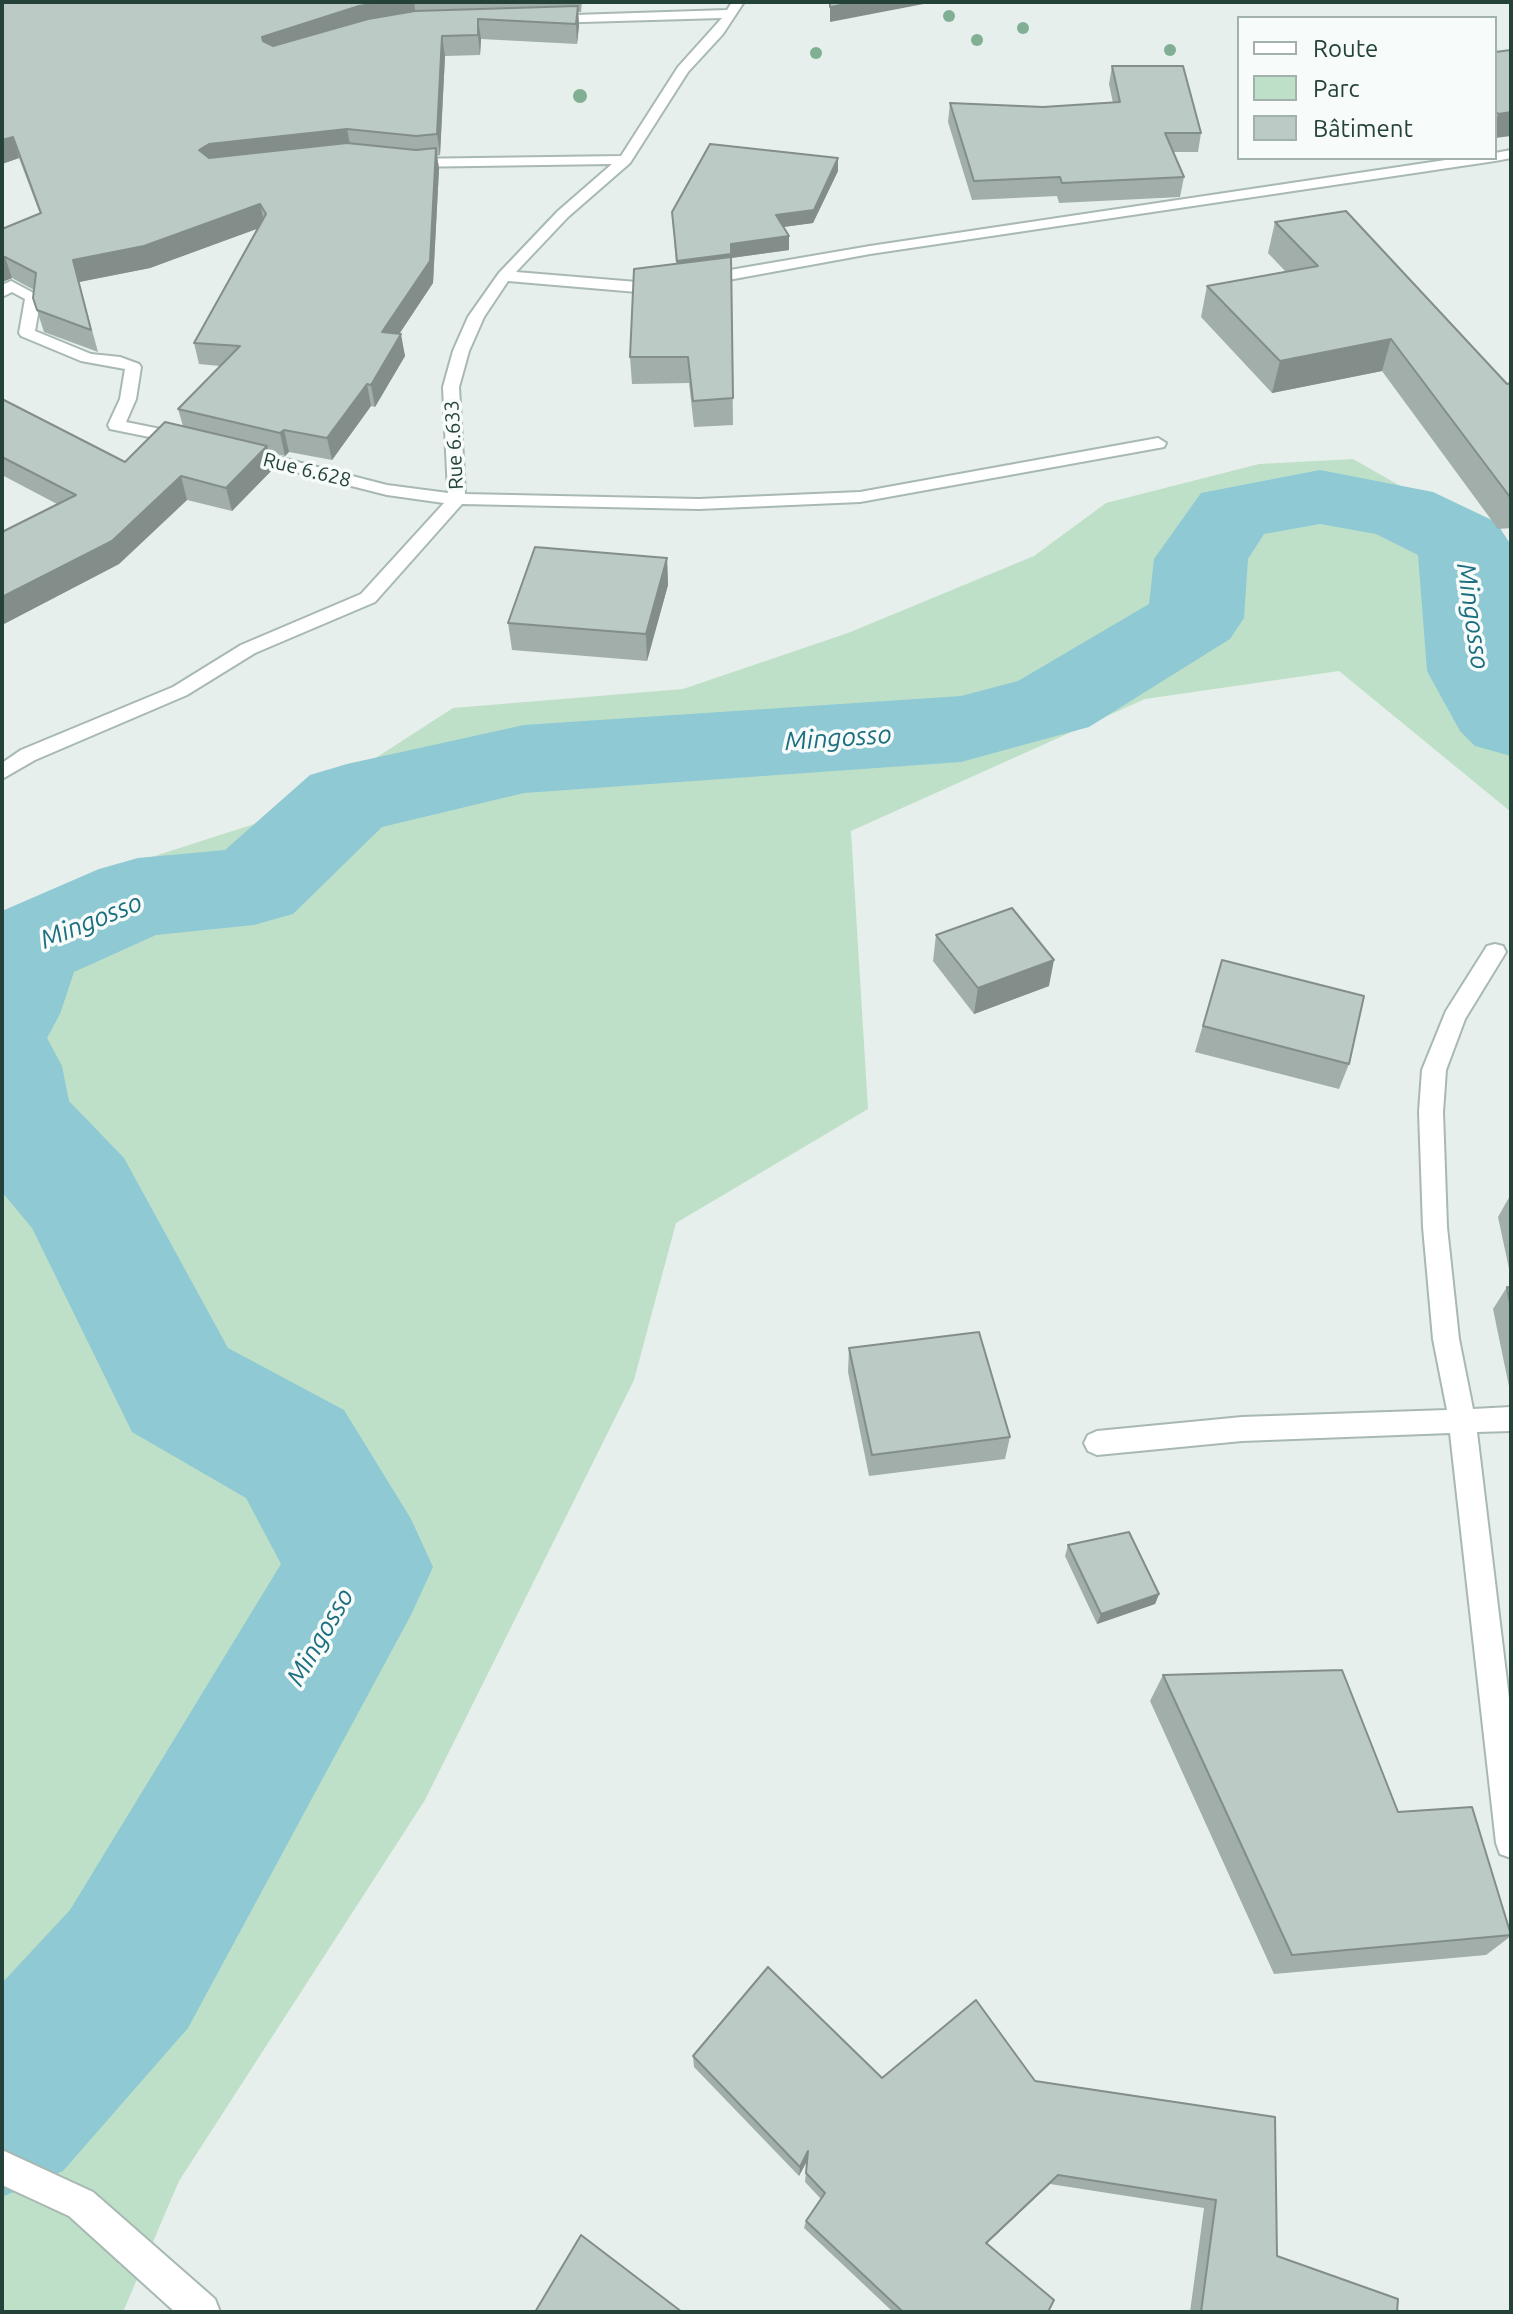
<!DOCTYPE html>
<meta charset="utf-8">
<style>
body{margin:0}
#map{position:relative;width:1513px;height:2314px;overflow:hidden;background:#e6efeb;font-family:Ubuntu,sans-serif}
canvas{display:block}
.frame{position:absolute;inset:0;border:4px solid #24423a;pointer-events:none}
.legend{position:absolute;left:1237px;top:16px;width:260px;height:144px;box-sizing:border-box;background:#f7fbf9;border:2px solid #a3b1ad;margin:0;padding:10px 14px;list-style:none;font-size:24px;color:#24423a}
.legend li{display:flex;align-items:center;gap:16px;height:40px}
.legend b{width:40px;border:2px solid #a3b1ad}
</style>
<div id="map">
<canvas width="1513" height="2314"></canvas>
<div class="frame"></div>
<ul class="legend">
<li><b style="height:10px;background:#fff"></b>Route</li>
<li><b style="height:22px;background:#bfe0c8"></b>Parc</li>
<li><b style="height:22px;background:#bbcac4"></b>Bâtiment</li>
</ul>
</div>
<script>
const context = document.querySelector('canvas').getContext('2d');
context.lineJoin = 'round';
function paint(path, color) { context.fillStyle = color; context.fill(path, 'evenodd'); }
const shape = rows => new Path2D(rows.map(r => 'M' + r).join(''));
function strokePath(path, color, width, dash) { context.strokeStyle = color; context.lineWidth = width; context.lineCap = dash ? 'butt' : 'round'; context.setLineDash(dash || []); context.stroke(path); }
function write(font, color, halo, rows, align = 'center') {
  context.font = font + ' Ubuntu,sans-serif'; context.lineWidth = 7; context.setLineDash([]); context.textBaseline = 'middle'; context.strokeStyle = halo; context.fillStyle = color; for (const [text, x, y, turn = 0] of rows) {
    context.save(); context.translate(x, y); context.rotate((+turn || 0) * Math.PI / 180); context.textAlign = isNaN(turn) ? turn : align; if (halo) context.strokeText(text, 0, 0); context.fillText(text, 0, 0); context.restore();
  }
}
paint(shape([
 [1353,459,1511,549,1511,812,1339,671,1145,699,851,831,868,1109,676,1223,634,1380,425,1800,179,2181,123,2312,2,2312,2,955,89,877,292,812,453,708,683,689,848,633,1034,556,1106,503,1259,464]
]), '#bfe0c8');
paint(shape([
 [1320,470,1433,492,1496,522,1509,542,1511,756,1475,746,1460,731,1427,671,1418,555,1376,534,1320,524,1264,534,1248,559,1244,618,1230,639,1089,727,961,762,524,793,382,827,293,914,254,925,156,935,74,972,60,1014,47,1038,62,1066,69,1101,124,1158,228,1348,344,1410,411,1519,433,1567,411,1615,188,2028,63,2171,2,2197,2,1983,70,1910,281,1564,246,1498,132,1432,32,1228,2,1192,2,911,99,869,138,858,225,850,310,775,347,764,524,725,961,696,1018,681,1149,604,1154,559,1201,493,1320,470]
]), '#8ec9d4');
const street = shape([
 [732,2,744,2,723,34,688,72,630,163,568,217,516,272,637,282,665,279,673,284,665,289,637,292,508,281,484,317,469,351,459,387,465,494,699,499,860,492,1158,438,1166,443,1164,447,860,502,699,509,462,504,375,602,255,653,187,695,35,760,2,779,2,763,21,750,173,687,241,645,361,594,444,503,387,495,233,456,231,452,239,447,387,485,448,493,443,387,453,351,468,317,499,273,558,211,612,164,407,167,400,163,407,159,621,156,678,67,722,18,548,23,542,19,544,16,727,10,732,2],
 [1511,150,1511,158,1495,161,870,254,701,285,693,280,701,275,870,246,1459,158,1495,158,1495,153,1511,150],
 [11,281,41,297,35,331,91,354,120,357,139,364,141,367,136,399,126,422,190,435,192,439,190,443,184,444,110,429,108,425,120,399,125,369,81,361,21,336,19,333,25,299,12,292,2,297,2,285,11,281],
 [1495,944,1503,946,1506,952,1465,1019,1446,1070,1443,1112,1447,1227,1459,1339,1473,1409,1511,1407,1511,1431,1477,1432,1511,1715,1511,1858,1500,1854,1496,1843,1450,1433,1242,1441,1097,1455,1088,1451,1084,1443,1088,1435,1097,1431,1242,1417,1447,1410,1433,1339,1423,1227,1419,1112,1422,1070,1446,1011,1487,946,1495,944],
 [2,2150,93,2192,215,2299,220,2312,175,2312,69,2216,2,2185,2,2150]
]);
strokePath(street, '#a8b8b2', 4);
paint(street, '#fff');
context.fillStyle = '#80af93';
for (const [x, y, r] of [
 [949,16,6],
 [1023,28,6],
 [977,40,6],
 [1170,50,6],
 [816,53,6],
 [580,96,7]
]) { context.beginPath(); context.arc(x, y, r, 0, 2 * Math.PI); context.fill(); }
paint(shape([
 [2,2,582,2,581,12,578,12,579,26,577,44,481,39,480,55,445,56,440,155,437,156,439,169,433,283,399,334,405,356,375,407,371,406,332,460,289,452,285,456,268,452,273,469,232,511,187,500,119,564,2,625,2,532,57,504,2,475,2,399,125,462,183,426,178,409,220,366,199,364,194,343,257,228,150,268,79,282,98,352,44,332,33,298,34,290,12,278,2,282,2,229,40,214,19,158,2,164],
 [1112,66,1201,133,1198,152,1173,152,1184,177,1180,197,1059,203,1057,196,972,200,948,122,950,103,1043,107,1113,103,1109,84],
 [838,171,813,223,783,227,789,236,789,250,731,258,733,425,694,427,689,383,632,384,630,357,676,264,672,212],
 [1275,222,1507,384,1511,383,1511,528,1498,529,1382,371,1272,393,1201,317,1207,286,1286,272,1268,253],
 [667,558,668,585,647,661,512,650,508,623],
 [936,935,1049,986,974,1014,933,961],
 [1222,960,1349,1064,1339,1089,1195,1052],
 [1511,1194,1511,1278,1498,1217],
 [1507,1287,1511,1287,1511,1396,1493,1309],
 [849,1348,1010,1437,1005,1459,869,1476,848,1372],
 [1068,1545,1159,1594,1155,1604,1097,1624,1065,1556],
 [1163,1675,1398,1812,1511,1932,1511,1936,1486,1955,1274,1974,1150,1701],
 [693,2056,882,2078,1035,2081,1275,2117,1277,2256,1397,2312,1190,2312,1204,2208,1050,2184,986,2244,1048,2312,893,2312,804,2228,806,2221,821,2199,805,2182,807,2161,799,2176,694,2067]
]), '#a1aea9');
paint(shape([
 [384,2,414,2,416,17,266,58,262,37,359,6],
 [858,2,934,2,830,22,830,7],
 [578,6,579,26,577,44,576,24],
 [478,19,481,39,480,55,478,35],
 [442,36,445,56,440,155,437,134],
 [1511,112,1511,136,1495,138,1495,122,1498,114],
 [347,129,351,150,214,165,199,150,209,144],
 [13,137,19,158,2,164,2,140],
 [436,148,439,169,433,283,386,354,382,332],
 [838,158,838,171,813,223,776,228,776,215],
 [260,204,265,226,150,268,79,282,98,352,73,260],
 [789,236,789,250,731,258,677,275,677,261,731,244],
 [5,257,12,278,2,282,2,258],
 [401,334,405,356,375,407,371,385],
 [1391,339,1382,371,1272,393,1280,361],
 [367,384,371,406,332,460,327,438],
 [284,430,289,452,285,456,280,433],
 [267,446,273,469,232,511,226,488],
 [181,476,187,500,119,564,2,625,2,597],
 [667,558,668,585,647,661,646,634],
 [1054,960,1049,986,974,1014,978,988],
 [1159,1594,1155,1604,1097,1624,1101,1614],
 [808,2151,807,2161,799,2176,800,2167],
 [1058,2175,1050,2184,980,2250,986,2243]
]), '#838d89');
const building = shape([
 [2,2,384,2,359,6,262,37,263,41,273,46,368,19,415,11,578,6,576,24,478,19,478,35,442,36,437,134,416,136,347,129,209,144,199,150,209,158,347,143,416,150,436,148,430,261,382,332,401,334,371,385,367,384,327,438,284,430,280,433,178,409,240,346,194,343,266,214,260,204,144,246,73,260,91,330,37,310,33,298,36,273,5,257,2,258,2,229,41,213,13,137,2,140,2,2],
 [830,2,858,2,830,7,830,2],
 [1511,50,1511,112,1498,114,1495,111,1495,52,1511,50],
 [1112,66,1183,66,1201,133,1165,133,1184,177,1062,183,1060,177,974,181,950,103,1043,107,1120,102,1112,66],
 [710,144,838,158,814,210,776,215,789,236,731,244,731,254,677,261,672,212,710,144],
 [1346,211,1507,384,1511,383,1511,497,1510,497,1391,339,1280,361,1207,286,1318,266,1275,222,1346,211],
 [731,257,733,398,693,401,688,357,630,357,634,269,731,257],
 [2,399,125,462,165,422,267,446,226,488,181,476,112,541,2,597,2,532,76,495,2,457,2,399],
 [535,547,667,558,646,634,508,623,535,547],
 [1012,908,1054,960,978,988,936,935,1012,908],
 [1222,960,1364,996,1349,1064,1203,1026,1222,960],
 [1507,1287,1511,1288,1511,1309,1507,1287],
 [979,1332,1010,1437,872,1455,849,1348,979,1332],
 [1129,1532,1159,1594,1101,1614,1068,1545,1129,1532],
 [1342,1670,1398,1812,1472,1807,1511,1935,1292,1955,1163,1675,1342,1670],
 [768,1967,882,2078,976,2000,1035,2081,1275,2117,1277,2256,1398,2299,1397,2312,1201,2312,1216,2200,1058,2175,986,2243,1054,2300,1048,2312,903,2312,806,2221,825,2193,806,2173,808,2151,800,2167,693,2056,768,1967],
 [581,2235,682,2312,535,2312,581,2235]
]);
paint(building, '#bbcac4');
strokePath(building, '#838d89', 2);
write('20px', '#24423a', '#f7fbf9', [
 ["Rue 6.633",454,445,-93],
 ["Rue 6.628",307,470,14]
]);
write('italic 26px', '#1c6f80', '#f7fbf9', [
 ["Mingosso",1473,616,82],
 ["Mingosso",838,738,-4],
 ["Mingosso",91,921,-22],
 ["Mingosso",320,1637,-60]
]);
</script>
